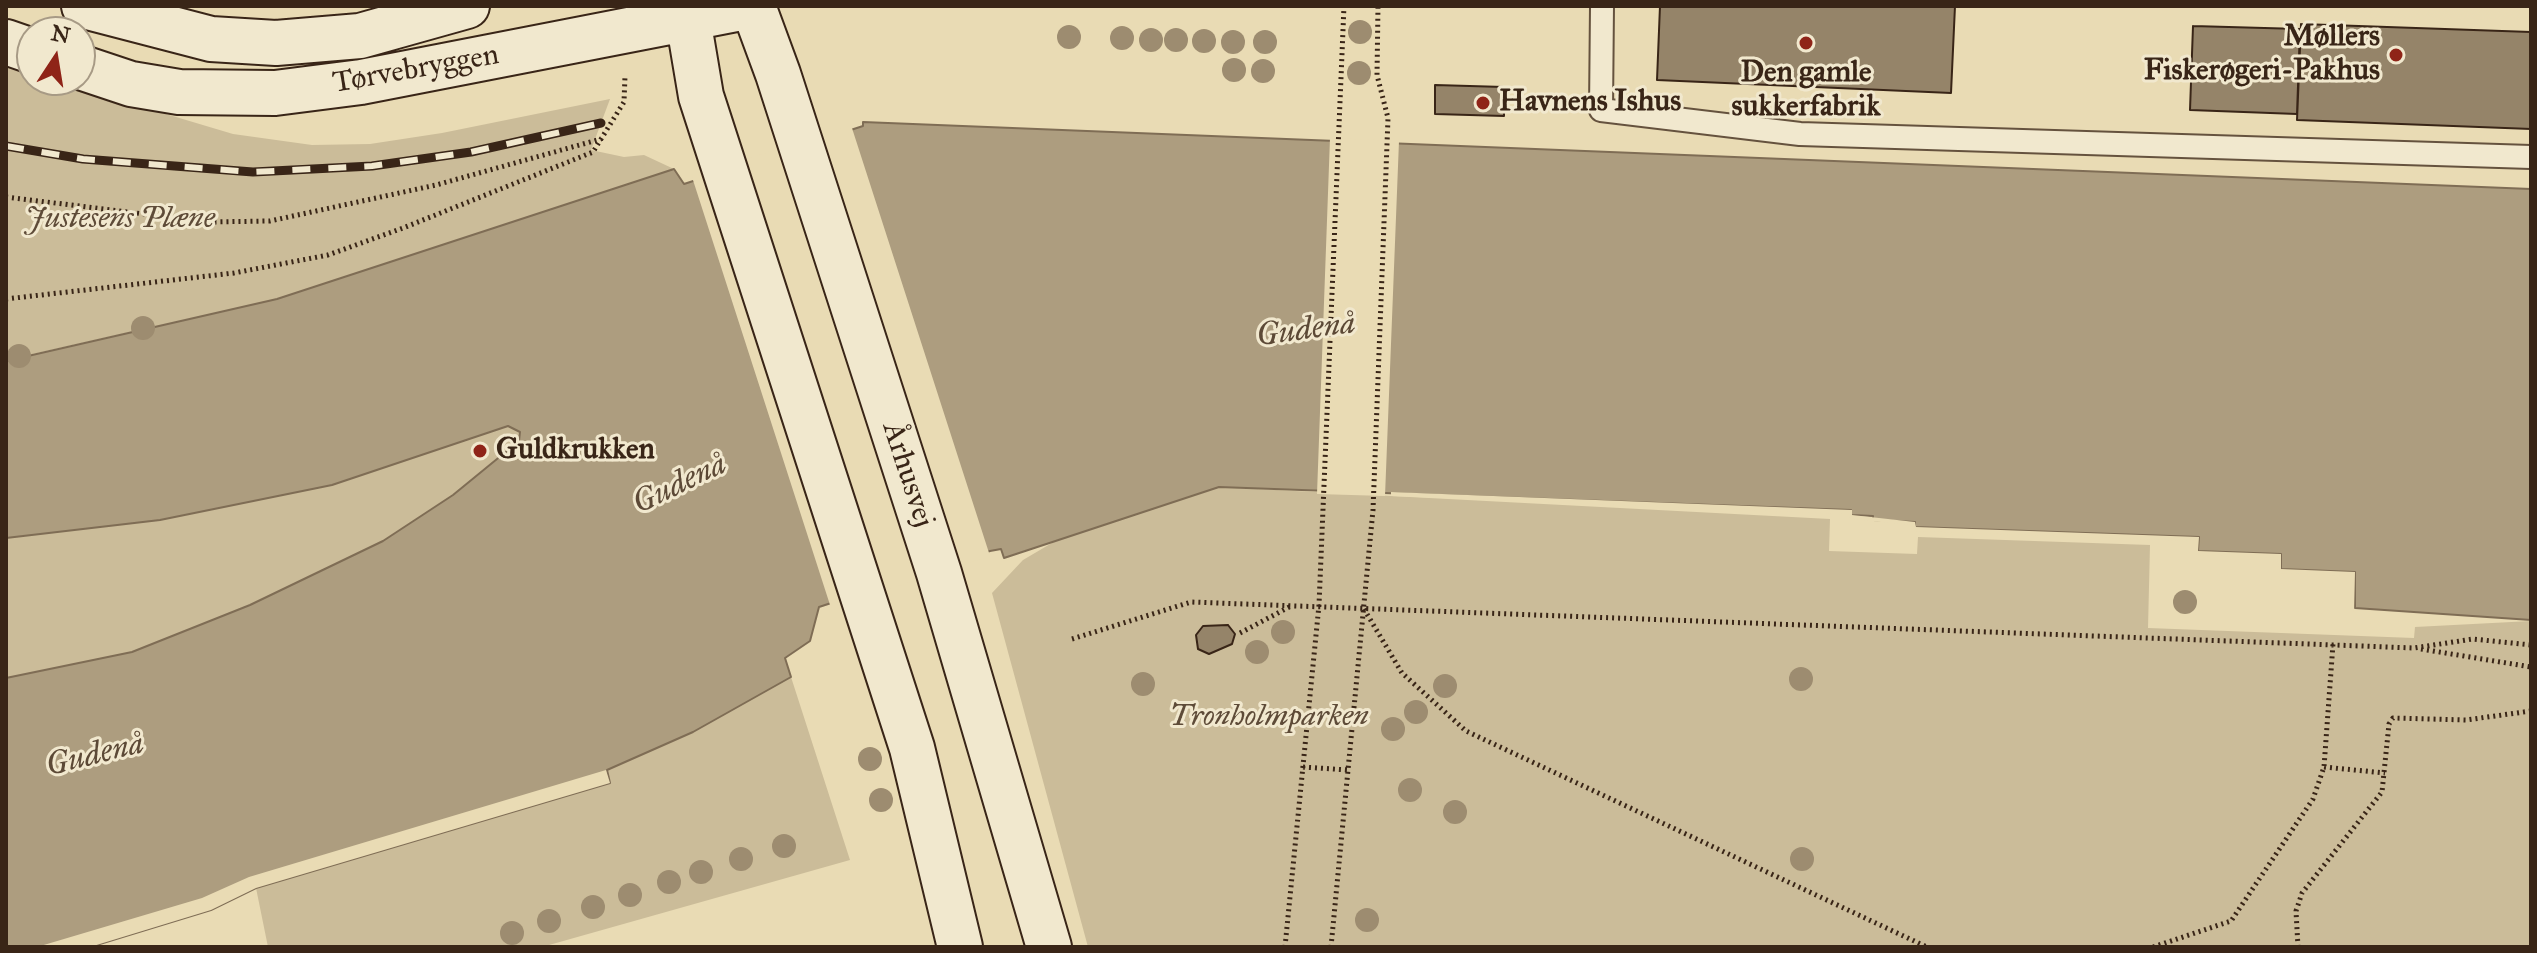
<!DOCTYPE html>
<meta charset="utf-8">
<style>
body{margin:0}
#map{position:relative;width:2537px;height:953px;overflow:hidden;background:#e9dbb4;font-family:"IM FELL Great Primer",serif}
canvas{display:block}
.frame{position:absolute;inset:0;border:8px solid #392517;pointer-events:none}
.north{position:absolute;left:16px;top:16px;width:80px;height:80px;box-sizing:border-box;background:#f1e8ce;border:2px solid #a79a85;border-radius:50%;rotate:12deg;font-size:22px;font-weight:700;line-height:32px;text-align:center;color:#392517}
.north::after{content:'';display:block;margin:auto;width:28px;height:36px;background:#8f2418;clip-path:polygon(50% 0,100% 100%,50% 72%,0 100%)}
</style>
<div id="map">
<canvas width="2537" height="953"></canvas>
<div class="frame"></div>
<div class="north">N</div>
</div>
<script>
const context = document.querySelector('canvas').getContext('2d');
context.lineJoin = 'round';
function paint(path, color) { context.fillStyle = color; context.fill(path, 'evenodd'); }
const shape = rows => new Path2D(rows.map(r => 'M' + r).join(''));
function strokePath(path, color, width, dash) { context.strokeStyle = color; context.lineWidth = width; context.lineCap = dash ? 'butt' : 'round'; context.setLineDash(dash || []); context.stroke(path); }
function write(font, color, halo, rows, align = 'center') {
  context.font = font + ' "IM FELL Great Primer",serif'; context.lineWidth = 6; context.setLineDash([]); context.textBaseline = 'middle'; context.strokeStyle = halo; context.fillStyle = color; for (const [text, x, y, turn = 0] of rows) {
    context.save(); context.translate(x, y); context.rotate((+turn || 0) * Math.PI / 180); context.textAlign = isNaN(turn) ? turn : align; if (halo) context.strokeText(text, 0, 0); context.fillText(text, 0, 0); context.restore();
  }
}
paint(shape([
 [6,66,32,74,32,80,52,80,233,134,312,145,370,144,442,133,610,99,591,150,624,157,644,155,674,169,277,299,6,360],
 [508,426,520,431,519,441,453,495,383,541,250,605,132,652,6,678,6,538,160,520,332,485],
 [1219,487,1830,519,1829,551,1917,554,1918,537,2150,545,2148,628,2414,638,2415,627,2531,621,2531,947,1088,947,992,593,1023,560,1057,540],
 [791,677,850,860,542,947,268,947,256,888,609,783,606,770,693,732]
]), '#cbbc99');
const water = shape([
 [863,122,2531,189,2531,620,2355,608,2355,572,2281,569,2281,554,2198,551,2199,537,1915,527,1915,522,1873,520,1873,516,1851,515,1851,510,1219,487,1004,558,1001,549,990,551,819,607,810,641,785,658,791,677,693,732,607,770,610,783,256,888,211,910,90,947,6,947,6,678,132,652,250,605,383,541,453,495,519,441,520,432,508,426,332,485,160,520,6,538,6,361,277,299,674,169,684,184,863,126,863,122]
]);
paint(water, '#ad9d7f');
strokePath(water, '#7f6d55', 2);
paint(shape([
 [851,125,990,556,831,608,692,177],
 [1330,138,1399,141,1385,496,1317,494],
 [1391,492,1852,510,1852,515,1915,522,1916,527,2199,537,2198,551,2281,554,2281,569,2355,572,2354,612,2351,608,2351,576,2280,573,2277,558,2197,555,2195,541,1915,531,1911,525,1851,519,1847,514,1391,496],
 [606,770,610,783,256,888,211,910,90,947,37,947,202,898,249,877]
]), '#e9dbb4');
const building = shape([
 [1660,6,1955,6,1951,93,1657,80,1660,6],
 [2301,24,2531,32,2531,129,2297,120,2301,24],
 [2193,26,2300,29,2297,114,2190,110,2193,26],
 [1435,85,1504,87,1504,116,1435,114,1435,85],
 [1228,625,1235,634,1232,644,1209,654,1198,649,1196,635,1203,626,1228,625]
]);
paint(building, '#958469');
strokePath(building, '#392517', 2);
const service = shape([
 [1602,6,1601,110,1800,134,2531,157]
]);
const secondary = shape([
 [84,6,211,39,276,43,360,36,467,6],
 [753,6,778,74,939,573,1049,947],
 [688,19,701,96,912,748,960,947],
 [6,42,32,51],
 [80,67,131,84,179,92,275,93,361,82,752,6]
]);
strokePath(service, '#65523e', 26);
strokePath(secondary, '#392517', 48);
strokePath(shape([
 [6,197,209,222,270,221,436,185,601,139],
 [6,299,234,273,328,255,403,228,593,152,624,102,625,76],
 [1364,609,1402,673,1466,731,1927,947],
 [1240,633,1293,605],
 [1072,639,1191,602,2414,648,2473,639,2531,645],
 [2421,649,2531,667],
 [1303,767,1348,770],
 [2324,767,2385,773],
 [1285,947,1319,605,1344,6],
 [1331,947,1373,510,1388,118,1377,75,1378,6],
 [2153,947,2231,921,2313,799,2324,767,2333,644],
 [2298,947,2296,911,2302,893,2382,792,2389,724,2393,718,2466,720,2531,711]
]), '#392517', 5, [2, 4]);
strokePath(service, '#f1e8ce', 22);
strokePath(secondary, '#f1e8ce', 44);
const rail = shape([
 [6,146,83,159,253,172,372,166,471,152,601,123]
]);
strokePath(rail, '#392517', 9);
strokePath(rail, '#f1e8ce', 6, [18]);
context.fillStyle = '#9d8c70';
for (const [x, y] of [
 [1360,32],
 [1069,37],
 [1122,38],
 [1151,40],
 [1176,40],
 [1204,41],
 [1233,42],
 [1265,42],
 [1234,70],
 [1263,71],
 [1359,73],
 [143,328],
 [19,356],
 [2185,602],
 [1283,632],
 [1257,652],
 [1801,679],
 [1143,684],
 [1445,686],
 [1416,712],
 [1393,729],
 [870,759],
 [1410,790],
 [881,800],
 [1455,812],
 [784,846],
 [741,859],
 [1802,859],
 [701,872],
 [669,882],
 [630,895],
 [593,907],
 [1367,920],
 [549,921],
 [512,933]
]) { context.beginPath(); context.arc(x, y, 12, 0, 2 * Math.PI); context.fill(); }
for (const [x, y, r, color] of [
 [1806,43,8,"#8f2418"],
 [2396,55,8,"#8f2418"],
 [1483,103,8,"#8f2418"],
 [480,451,8,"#8f2418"]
]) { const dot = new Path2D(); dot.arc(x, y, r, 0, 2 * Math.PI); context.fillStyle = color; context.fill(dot); strokePath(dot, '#f1e8ce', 3); }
write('bold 30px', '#392517', '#f1e8ce', [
 ["Møllers",2380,38,"right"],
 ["Fiskerøgeri-Pakhus",2380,72,"right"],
 ["Den gamle",1806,74,"center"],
 ["sukkerfabrik",1806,108,"center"],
 ["Havnens Ishus",1499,103],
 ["Guldkrukken",496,451]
], 'left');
write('30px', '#392517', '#f1e8ce', [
 ["Tørvebryggen",416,70,-10],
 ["Århusvej",907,475,72]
]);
write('italic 30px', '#5e4b38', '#f1e8ce', [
 ["Justesens Plæne",120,220],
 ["Tronholmparken",1269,718]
]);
write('italic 32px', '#5c4936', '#f1e8ce', [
 ["Gudenå",1306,331,-8],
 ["Gudenå",680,485,-26],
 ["Gudenå",95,756,-14]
]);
</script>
